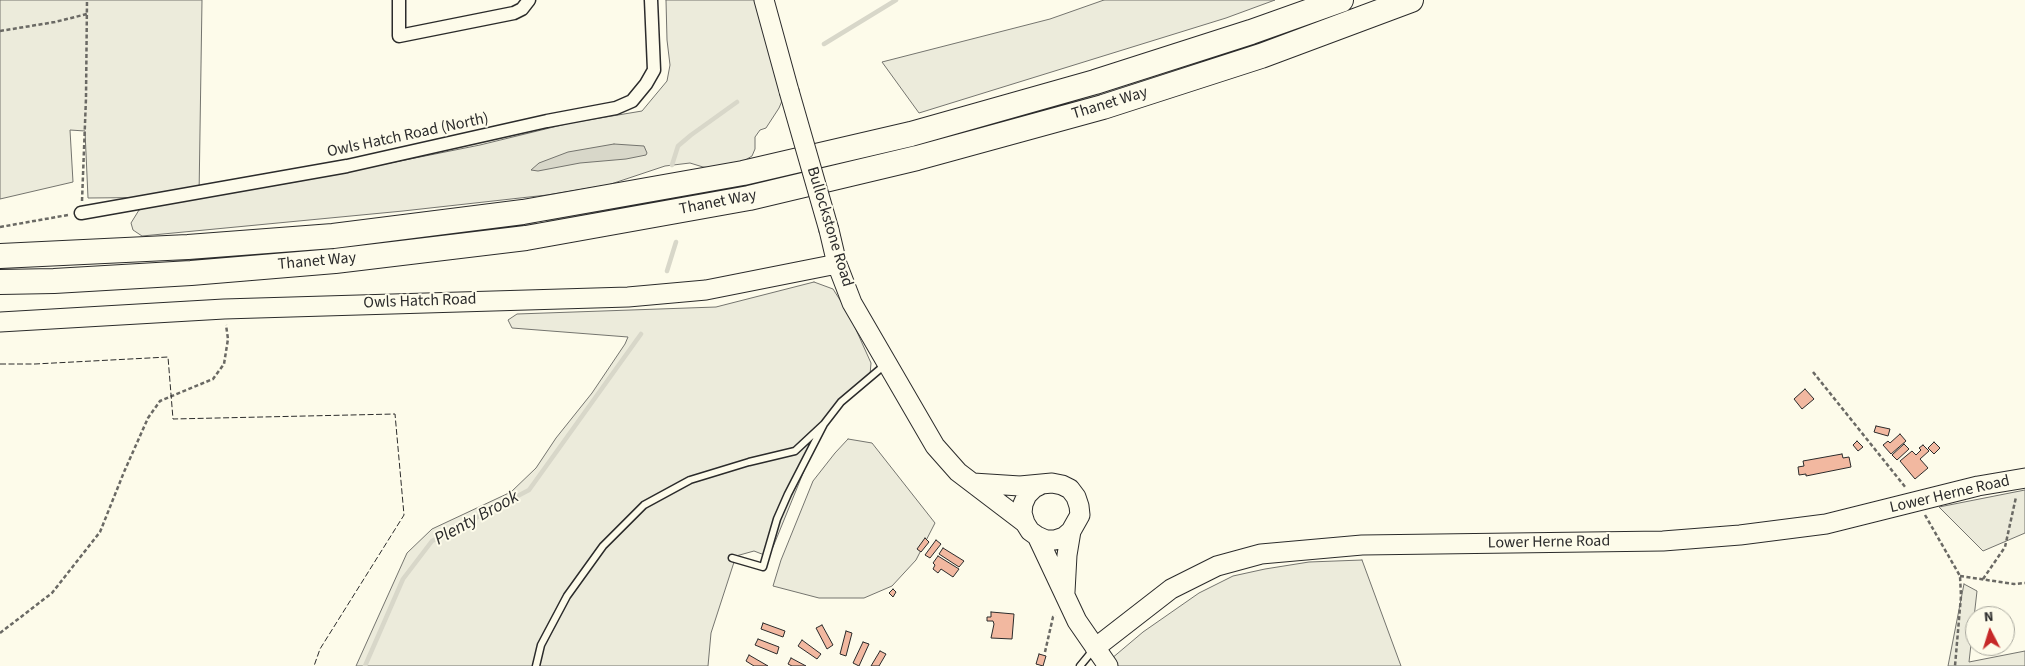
<!DOCTYPE html>
<style>
body{margin:0}
#map{position:relative;width:2025px;height:666px;overflow:hidden;background:#fdfbea;font-family:"Source Sans 3",sans-serif}
canvas{display:block}
.north{position:absolute;left:1965px;top:606px;width:50px;height:50px;box-sizing:border-box;background:#fdfbea;border:1px solid #a9a89e;border-radius:50%;rotate:355deg;font-size:14px;font-weight:700;line-height:20px;text-align:center;color:#2b2b2b}
.north::after{content:'';display:block;margin:auto;width:18px;height:22px;background:#c62828;clip-path:polygon(50% 0,100% 100%,50% 72%,0 100%)}
</style>
<div id="map">
<canvas width="2025" height="666"></canvas>
<div class="north">N</div>
</div>
<script>
const context = document.querySelector('canvas').getContext('2d');
context.lineJoin = 'round';
function paint(path, color) { context.fillStyle = color; context.fill(path, 'evenodd'); }
const shape = rows => new Path2D(rows.map(r => 'M' + r).join(''));
function strokePath(path, color, width, dash) { context.strokeStyle = color; context.lineWidth = width; context.lineCap = dash ? 'butt' : 'round'; context.setLineDash(dash || []); context.stroke(path); }
function write(font, color, halo, rows, align = 'center') {
  context.font = font + ' "Source Sans 3",sans-serif'; context.lineWidth = 4; context.setLineDash([]); context.textBaseline = 'middle'; context.strokeStyle = halo; context.fillStyle = color; for (const [text, x, y, turn = 0] of rows) {
    context.save(); context.translate(x, y); context.rotate((+turn || 0) * Math.PI / 180); context.textAlign = isNaN(turn) ? turn : align; if (halo) context.strokeText(text, 0, 0); context.fillText(text, 0, 0); context.restore();
  }
}
const green = shape([
 [0,0,202,0,199,197,88,198,85,131,70,130,73,182,0,199,0,0],
 [666,0,761,0,782,92,782,101,779,108,766,128,760,130,755,137,755,149,752,156,742,162,714,168,703,167,690,163,665,166,608,185,547,195,403,211,142,236,133,230,131,223,139,210,151,206,300,181,480,145,570,123,642,111,667,81,670,65,667,40,666,0],
 [1104,0,1275,0,1226,18,919,113,882,62,1050,19,1104,0],
 [814,282,833,289,849,314,871,363,870,375,829,415,808,461,773,547,767,556,754,551,736,556,711,633,708,666,356,666,407,553,432,529,511,492,536,468,556,438,592,393,625,344,628,337,512,328,508,320,517,314,716,307,814,282],
 [848,439,872,443,935,523,916,560,892,586,864,598,819,598,773,586,781,560,813,481,835,453,848,439],
 [2025,490,2025,533,1983,551,1939,507,2025,490],
 [1362,560,1401,666,1109,666,1111,659,1143,632,1199,593,1233,576,1265,569,1309,562,1362,560],
 [1964,584,1977,591,1969,662,2025,651,2025,666,1948,666,1964,584]
]);
paint(green, '#ecebdb');
strokePath(green, '#74746e', 1);
const water = shape([
 [614,144,644,146,647,153,646,155,626,159,580,163,538,171,531,170,539,163,568,152,614,144]
]);
paint(water, '#d8d7c9');
strokePath(water, '#74746e', 1);
strokePath(shape([
 [824,44,896,0],
 [672,165,678,146,691,135,737,102],
 [667,271,676,242],
 [365,666,403,579,432,541,529,490,641,334]
]), '#d8d7c9', 4.5);
const building = shape([
 [1805,389,1814,399,1802,409,1794,399,1805,389],
 [1876,426,1890,429,1888,436,1874,432,1876,426],
 [1900,434,1906,441,1891,454,1883,445,1888,441,1890,443,1900,434],
 [1857,441,1863,447,1858,451,1853,445,1857,441],
 [1934,442,1940,448,1934,454,1928,448,1934,442],
 [1904,444,1909,449,1897,460,1892,455,1904,444],
 [1923,445,1929,451,1920,459,1928,468,1915,479,1900,461,1912,451,1916,455,1921,450,1919,448,1923,445],
 [1842,454,1843,458,1849,457,1851,467,1806,476,1806,474,1799,475,1798,467,1804,466,1803,461,1842,454],
 [925,538,929,542,921,552,917,549,925,538],
 [936,540,941,544,930,558,925,555,936,540],
 [943,548,964,561,959,567,939,554,943,548],
 [938,556,959,569,953,577,941,569,938,573,933,569,935,565,933,563,938,556],
 [893,589,896,592,893,597,889,593,893,589],
 [1988,611,1997,611,1998,616,1989,616,1988,611],
 [991,612,1014,614,1012,639,991,638,994,624,993,621,987,621,987,617,991,617,991,612],
 [763,623,785,631,783,637,761,629,763,623],
 [822,625,833,645,827,649,816,628,822,625],
 [846,631,852,633,846,656,840,654,846,631],
 [758,639,779,647,777,654,755,645,758,639],
 [802,640,821,654,817,659,798,646,802,640],
 [863,642,869,644,859,666,853,663,863,642],
 [880,651,886,654,879,666,871,666,880,651],
 [1039,654,1046,656,1043,666,1036,664,1039,654],
 [749,655,768,666,754,666,746,661,749,655],
 [791,658,806,666,792,666,788,664,791,658]
]);
paint(building, '#f2b8a0');
strokePath(building, '#2b2b2b', 1);
const lane = shape([
 [732,558,763,567,777,519,788,494,824,424,841,402,886,364],
 [536,666,541,645,567,596,603,546,644,505,690,480,749,462,795,451,824,424],
 [1080,666,1094,649]
]);
const street = shape([
 [399,0,399,36,514,13,522,9,529,0],
 [81,213,347,166,547,121,616,108,632,101,646,84,654,70,651,0]
]);
const secondary = shape([
 [764,0,789,91],
 [829,230,837,264,852,303,935,446,958,472,1025,523],
 [0,322,224,309,628,297,706,290,837,264],
 [973,483,1020,486,1052,483,1062,485,1070,489,1076,497,1079,506,1080,515,1071,531,1064,537,1055,540,1046,540,1037,536,1030,531,1025,523,1022,513,1023,504,1027,495,1034,488,1042,484],
 [1037,536,1077,621,1108,666],
 [1065,592,1067,555,1071,531],
 [1095,648,1171,589,1217,566,1261,554,1362,545,1663,541,1740,535,1826,524,1978,486,2025,478]
]);
const highway = shape([
 [0,256,188,247,333,236,523,212,743,173,911,134,1095,82,1251,32,1341,0],
 [0,282,54,281,191,273,335,261,526,238,749,198,917,158,1103,107,1261,56,1411,0]
]);
strokePath(lane, '#2b2b2b', 9);
strokePath(street, '#2b2b2b', 15);
strokePath(secondary, '#2b2b2b', 21);
strokePath(highway, '#2b2b2b', 26);
strokePath(shape([
 [0,31,55,22,87,14],
 [82,201,86,98,87,0],
 [0,227,68,215],
 [1813,372,1906,488],
 [1925,515,1960,576,1961,596,1955,666],
 [1960,576,2014,584,2025,583],
 [1983,579,2005,547,2016,497],
 [0,633,52,593,100,532,124,472,148,418,160,401,213,379,224,364,228,339,226,325],
 [1045,652,1053,617,1056,616]
]), '#6a6964', 2.5, [4, 2.5]);
strokePath(lane, '#fdfbea', 6);
strokePath(street, '#fdfbea', 12);
strokePath(secondary, '#fdfbea', 19);
strokePath(highway, '#fdfbea', 24);
const secondaryBridge = shape([
 [789,91,829,230]
]);
strokePath(secondaryBridge, '#2b2b2b', 21, []);
strokePath(secondaryBridge, '#fdfbea', 19);
strokePath(shape([
 [0,364,35,364,168,357,173,419,395,414,404,515,320,649,314,666]
]), '#2b2b2b', 1, [6, 2.5]);
write('16px', '#2b2b2b', '#fdfbea', [
 ["Thanet Way",1110,104,-17],
 ["Owls Hatch Road (North)",408,136,-12],
 ["Thanet Way",718,203,-11],
 ["Bullockstone Road",829,227,73],
 ["Thanet Way",317,262,-5],
 ["Owls Hatch Road",420,302,-2],
 ["Lower Herne Road",1950,495,-13],
 ["Lower Herne Road",1549,543,-1]
]);
write('italic 18px', '#2b2b2b', '#fdfbea', [
 ["Plenty Brook",477,519,-29]
]);
</script>
